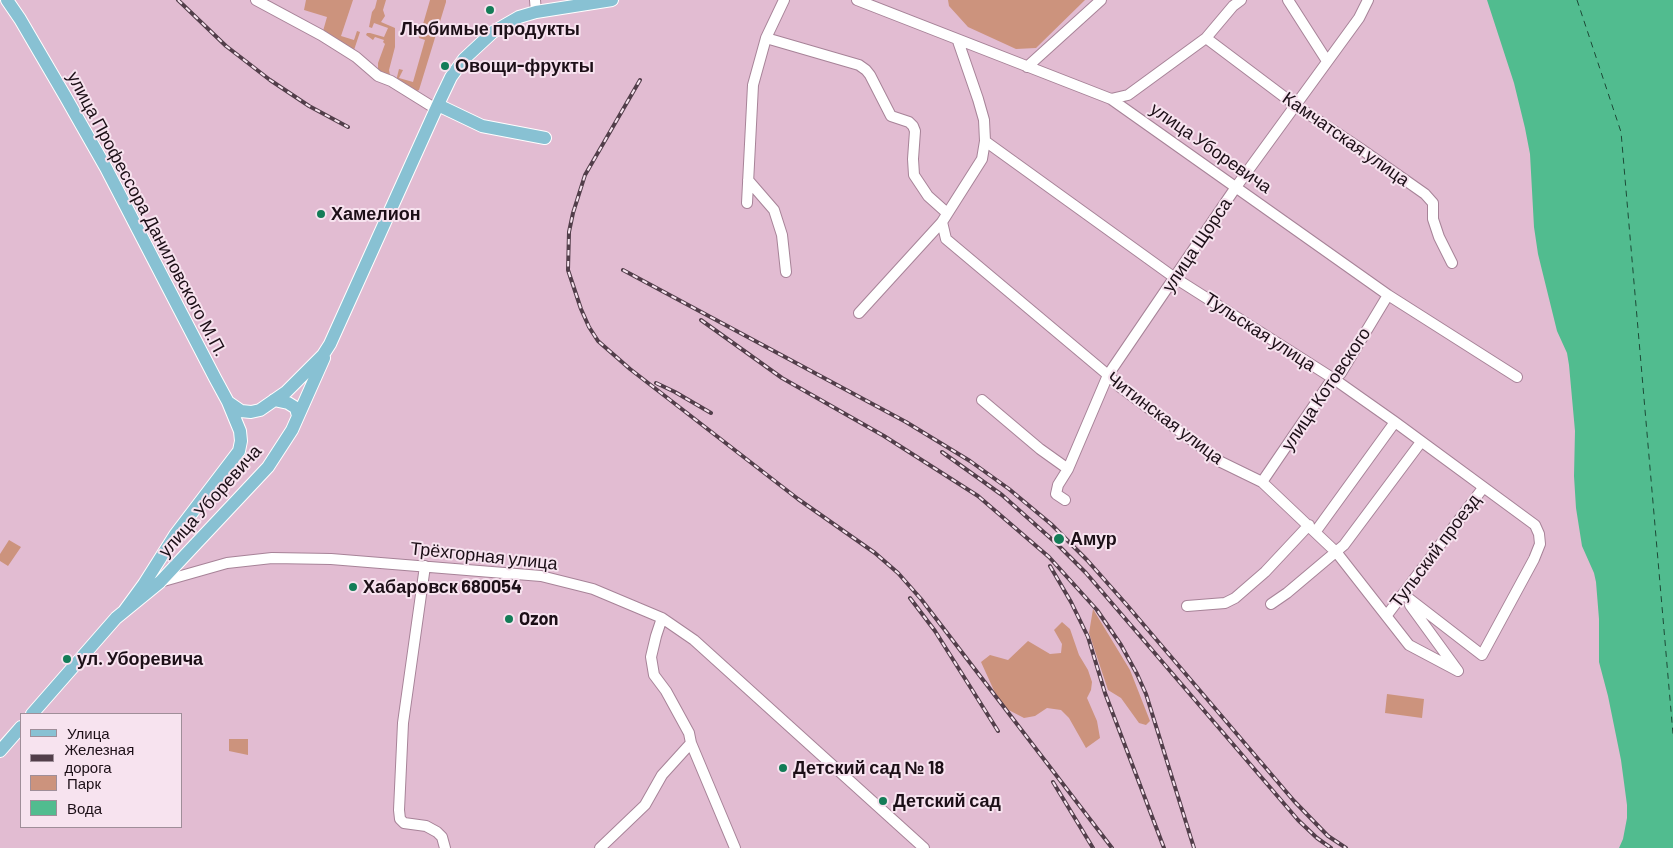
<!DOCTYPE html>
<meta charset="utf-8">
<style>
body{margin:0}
#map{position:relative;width:1673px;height:848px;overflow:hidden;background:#e2bcd2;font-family:Barlow,sans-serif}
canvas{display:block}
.legend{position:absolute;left:20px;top:713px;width:162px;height:115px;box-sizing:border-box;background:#f7e3ef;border:1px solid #9f8e99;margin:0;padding:6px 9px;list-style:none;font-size:15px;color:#1c0f17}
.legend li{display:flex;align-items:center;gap:10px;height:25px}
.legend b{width:25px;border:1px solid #9f8e99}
</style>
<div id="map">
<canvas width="1673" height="848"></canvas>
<ul class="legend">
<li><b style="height:6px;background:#88c1d3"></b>Улица</li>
<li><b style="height:6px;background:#523e4a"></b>Железная дорога</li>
<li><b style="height:14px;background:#cc937d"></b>Парк</li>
<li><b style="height:14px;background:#51bc8f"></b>Вода</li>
</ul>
</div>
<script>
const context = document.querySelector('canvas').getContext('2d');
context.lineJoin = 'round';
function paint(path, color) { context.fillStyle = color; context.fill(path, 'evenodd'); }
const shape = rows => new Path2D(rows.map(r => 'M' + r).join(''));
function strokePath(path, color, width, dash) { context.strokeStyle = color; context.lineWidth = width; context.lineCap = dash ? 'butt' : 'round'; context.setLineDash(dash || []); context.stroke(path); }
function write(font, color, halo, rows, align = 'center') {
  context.font = font + ' Barlow,sans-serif'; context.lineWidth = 4; context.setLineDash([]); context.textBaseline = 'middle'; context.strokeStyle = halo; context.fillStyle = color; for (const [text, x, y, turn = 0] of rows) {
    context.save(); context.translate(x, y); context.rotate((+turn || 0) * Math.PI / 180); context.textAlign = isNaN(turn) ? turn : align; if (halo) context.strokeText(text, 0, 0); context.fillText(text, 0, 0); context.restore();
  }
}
paint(shape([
 [306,0,353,0,341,36,354,40,357,31,360,32,354,50,323,31,327,17,304,10],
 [377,0,386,0,383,10,385,16,381,22,395,28,395,47,389,70,390,75,385,74,384,76,378,70,378,63,385,44,383,42,384,40,375,37,373,40,366,35,367,33,370,33,384,37,388,28,374,23,372,28,369,27,372,12,375,8],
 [430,0,446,0,446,2,419,90,417,91,397,79,397,77,399,69,403,70,399,78,413,82,425,40,419,38],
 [948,0,1085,0,1036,48,1016,49,968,27,949,6],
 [9,540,21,547,8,566,0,561,0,554],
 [1093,609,1130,670,1150,721,1146,725,1139,723,1121,698,1108,690,1089,633],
 [1062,622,1070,629,1079,655,1088,670,1092,682,1091,690,1087,698,1097,721,1100,738,1086,748,1069,718,1061,710,1047,708,1035,716,1024,718,1001,706,981,662,990,655,1008,660,1028,641,1050,654,1061,653,1062,644,1054,630],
 [1387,694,1424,699,1422,718,1385,713],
 [229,739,248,739,248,755,229,751]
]), '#cc937d');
paint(shape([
 [1487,0,1673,0,1673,848,1619,848,1623,839,1627,818,1627,805,1621,760,1608,696,1599,662,1599,619,1596,582,1594,573,1582,546,1576,508,1574,476,1575,431,1569,365,1567,353,1557,331,1538,254,1534,227,1530,154,1525,128,1514,83]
]), '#51bc8f');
strokePath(shape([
 [1577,0,1621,132,1673,734]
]), '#1d4a37', 1, [6, 5]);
const minor = shape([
 [256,0,321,35,356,57,378,76,391,81,436,109],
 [535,0,536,12],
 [857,0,1111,99,1388,295,1517,377],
 [1288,0,1327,61],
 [766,38,859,65,866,70,870,75,891,116,909,122,913,126,915,131,913,159,914,175,928,196,947,213],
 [1206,38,1295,105,1361,149,1425,194,1433,203,1433,219,1439,237,1452,263],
 [1027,67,1101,0],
 [1111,99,1128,95,1206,38,1233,6,1241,0],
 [985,141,1175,278,1334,379,1395,422,1535,525,1539,534,1540,544,1534,559,1482,655,1403,594],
 [748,180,774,210,782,235,786,272],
 [747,203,753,85,766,38,784,0],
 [942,222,946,239,1108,375,1120,387,1221,462,1262,482,1337,553,1409,645,1458,671,1410,605],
 [859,313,942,222,982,159,985,141,984,120,978,99,958,41],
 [982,400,1040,449,1068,469],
 [1262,482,1328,385,1341,373,1388,295],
 [1065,500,1056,494,1058,485,1068,469,1108,375,1236,187,1359,18,1368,0],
 [1316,531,1395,422],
 [425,566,403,723,399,810,400,819,404,823,426,826,437,832,442,837,445,848],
 [160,582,227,563,272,558,331,559,541,576,593,589,662,618,694,640,924,848],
 [1271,604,1287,593,1344,545,1421,442],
 [1187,606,1225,603,1235,598,1265,572,1309,525],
 [1387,615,1483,488],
 [662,618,656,636,651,657,654,675,666,691,689,733,691,743,735,848],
 [600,848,645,805,662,775,691,743]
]);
const major = shape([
 [7,0,20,19,65,96,106,168,215,378,228,402,240,431,241,441,239,451,175,535,144,584,125,610],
 [438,105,482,126,545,138],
 [274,400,288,403,296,408,298,416],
 [228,402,241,411,251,412,260,410,286,392,323,355,330,344,441,98,451,77,464,59,493,32,519,17,536,12,612,0],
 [32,714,116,618,160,582,268,467,292,430,324,358],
 [0,751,21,727]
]);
strokePath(minor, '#a78398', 12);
strokePath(major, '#fff', 14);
strokePath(minor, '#fff', 10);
strokePath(major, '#88c1d3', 12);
const rail = shape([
 [178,0,226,46,270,80,309,106,348,127],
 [640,80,585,175,573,213,569,232,568,270,581,309,589,327,598,341,630,369,798,499,875,553,898,573,921,599,1112,848],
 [623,270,906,422,970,461,1009,489,1051,524,1087,560,1126,604,1294,801,1328,836,1346,848],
 [701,320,782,378,884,436,978,496,1049,557,1097,610,1121,645,1137,674,1146,694,1194,848],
 [656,383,675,392,711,413],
 [942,452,1002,495,1056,543,1086,573,1298,820,1317,838,1331,848],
 [1050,566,1071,602,1088,637,1105,693,1164,848],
 [910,598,935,631,998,731],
 [1053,782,1093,848]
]);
strokePath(rail, '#523e4a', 4);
strokePath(rail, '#f7e3ef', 2, [5.5]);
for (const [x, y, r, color] of [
 [490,10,5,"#137c57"],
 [445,66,5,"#137c57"],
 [321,214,5,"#137c57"],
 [1059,539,6,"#137c57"],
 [353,587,5,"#137c57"],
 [509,619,5,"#137c57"],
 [67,659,5,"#137c57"],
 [783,768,5,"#137c57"],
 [883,801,5,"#137c57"]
]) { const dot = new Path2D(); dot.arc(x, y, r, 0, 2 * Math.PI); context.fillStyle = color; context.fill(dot); strokePath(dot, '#f7e3ef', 2); }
write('bold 18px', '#1c0f17', '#f7e3ef', [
 ["Любимые продукты",490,29,"center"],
 ["Овощи-фрукты",455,66],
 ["Хамелион",331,214],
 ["Амур",1070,539],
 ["Хабаровск 680054",363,587],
 ["Ozon",519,619],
 ["ул. Уборевича",77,659],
 ["Детский сад № 18",793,768],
 ["Детский сад",893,801]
], 'left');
write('18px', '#1c0f17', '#f7e3ef', [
 ["Камчатская улица",1346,139,35],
 ["улица Уборевича",1211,148,35],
 ["улица Профессора Даниловского М.П.",147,214,62],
 ["улица Щорса",1197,245,-56],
 ["Тульская улица",1260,332,33],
 ["улица Котовского",1326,389,-56],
 ["Читинская улица",1165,418,37],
 ["улица Уборевича",210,501,-48],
 ["Тульский проезд",1435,551,-53],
 ["Трёхгорная улица",484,556,6]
]);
</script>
